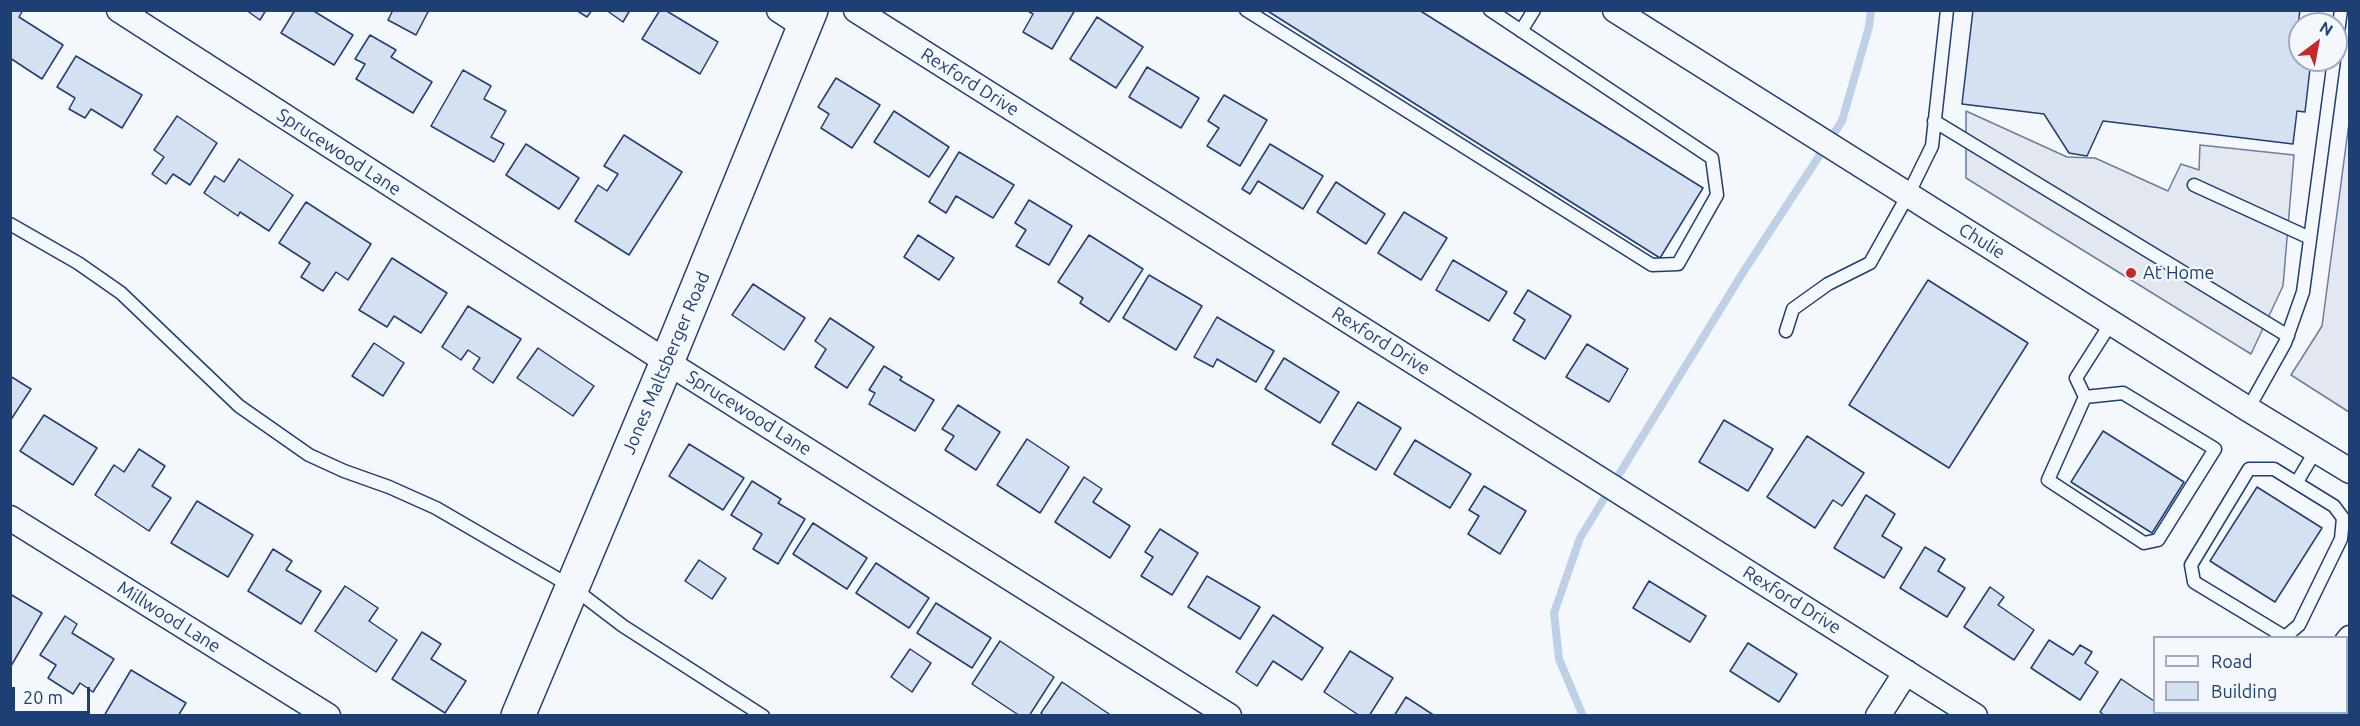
<!DOCTYPE html>
<style>
body{margin:0}
#map{position:relative;width:2360px;height:726px;overflow:hidden;background:#f4f7fb;font-family:Ubuntu,sans-serif}
canvas{display:block}
.frame{position:absolute;inset:0;border:12px solid #1d3f73;pointer-events:none}
.legend{position:absolute;left:2153px;top:636px;width:195px;height:78px;box-sizing:border-box;background:#f4f7fb;border:2px solid #9eadc5;margin:0;padding:8px 10px;list-style:none;font-size:18px;color:#1d3f73}
.legend li{display:flex;align-items:center;gap:12px;height:30px}
.legend b{width:30px;border:2px solid #9eadc5}
.north{position:absolute;left:2288px;top:12px;width:60px;height:60px;box-sizing:border-box;background:#f4f7fb;border:2px solid #9eadc5;border-radius:50%;rotate:32deg;font-size:16px;font-weight:700;line-height:24px;text-align:center;color:#1d3f73}
.north::after{content:'';display:block;margin:auto;width:21px;height:27px;background:#c62828;clip-path:polygon(50% 0,100% 100%,50% 72%,0 100%)}
.scale{position:absolute;left:12px;top:687px;width:78px;height:27px;box-sizing:border-box;border:3px solid #1d3f73;border-top:0;padding-left:8px;font-size:18px;line-height:21px;white-space:nowrap;color:#1d3f73;-webkit-text-stroke:4px #f4f7fb;paint-order:stroke}
</style>
<div id="map">
<canvas width="2360" height="726"></canvas>
<div class="frame"></div>
<ul class="legend">
<li><b style="height:8px;background:#f4f7fb"></b>Road</li>
<li><b style="height:16px;background:#d5e0f0"></b>Building</li>
</ul>
<div class="north">N</div>
<div class="scale">20 m</div>
</div>
<script>
const context = document.querySelector('canvas').getContext('2d');
context.lineJoin = 'round';
function paint(path, color) { context.fillStyle = color; context.fill(path, 'evenodd'); }
const shape = rows => new Path2D(rows.map(r => 'M' + r).join(''));
function strokePath(path, color, width, dash) { context.strokeStyle = color; context.lineWidth = width; context.lineCap = dash ? 'butt' : 'round'; context.setLineDash(dash || []); context.stroke(path); }
function write(font, color, halo, rows, align = 'center') {
  context.font = font + ' Ubuntu,sans-serif'; context.lineWidth = 4.5; context.setLineDash([]); context.textBaseline = 'middle'; context.strokeStyle = halo; context.fillStyle = color; for (const [text, x, y, turn = 0] of rows) {
    context.save(); context.translate(x, y); context.rotate((+turn || 0) * Math.PI / 180); context.textAlign = isNaN(turn) ? turn : align; if (halo) context.strokeText(text, 0, 0); context.fillText(text, 0, 0); context.restore();
  }
}
const parking = shape([
 [1966,111,2067,157,2095,158,2168,191,2181,164,2199,170,2200,145,2294,155,2283,286,2251,354,1966,178,1966,111],
 [2349,123,2349,412,2291,375,2322,326,2349,123]
]);
paint(parking, '#e3e8f0');
strokePath(parking, '#687fa3', 1.5);
strokePath(shape([
 [1583,716,1559,659,1554,613,1580,538,1742,274,1842,121,1869,27,1871,10]
]), '#bed0e5', 8);
const building = shape([
 [10,10,23,10,19,17,63,45,42,79,10,58,10,10],
 [246,10,266,10,260,20,246,10],
 [295,10,312,10,353,35,334,65,281,33,295,10],
 [393,10,429,10,416,35,388,20,393,10],
 [576,10,592,10,587,17,576,10],
 [606,10,630,10,623,22,606,10],
 [660,10,665,10,718,42,700,74,642,39,660,10],
 [1026,10,1075,10,1052,49,1023,32,1033,14,1026,10],
 [1266,10,1419,10,1703,188,1660,258,1266,10],
 [1973,10,2300,10,2297,32,2300,33,2300,60,2311,60,2305,112,2297,111,2293,144,2103,121,2087,156,2069,153,2044,114,1962,104,1973,10],
 [1097,17,1143,47,1116,88,1070,59,1097,17],
 [370,35,396,50,391,57,432,82,413,113,356,79,365,64,355,59,370,35],
 [76,56,142,95,122,128,91,109,85,118,69,109,75,98,57,87,76,56],
 [1147,67,1199,98,1181,128,1129,97,1147,67],
 [463,70,491,86,484,99,506,111,491,137,504,144,494,162,431,126,463,70],
 [836,78,880,105,852,148,821,128,829,114,818,107,836,78],
 [1224,95,1267,120,1240,166,1207,146,1219,128,1208,121,1224,95],
 [894,111,949,147,929,177,874,142,894,111],
 [177,116,217,143,190,185,173,174,166,184,152,174,164,157,154,150,177,116],
 [624,135,682,172,629,255,575,221,598,185,607,191,618,174,604,166,624,135],
 [526,144,579,178,559,209,506,175,526,144],
 [1270,144,1323,176,1303,209,1258,181,1250,194,1242,189,1270,144],
 [959,152,1014,185,993,218,956,196,946,213,929,202,959,152],
 [239,159,293,195,269,231,240,212,238,216,204,193,215,176,224,182,239,159],
 [1336,182,1385,214,1366,244,1317,212,1336,182],
 [1029,200,1072,226,1049,265,1016,246,1026,230,1015,223,1029,200],
 [306,202,371,244,348,280,336,272,323,291,301,277,310,263,279,243,306,202],
 [1404,212,1447,238,1421,280,1378,253,1404,212],
 [918,235,954,258,939,280,904,257,918,235],
 [1089,235,1143,269,1109,322,1080,303,1083,298,1058,282,1089,235],
 [392,258,447,293,421,333,394,316,387,327,359,310,392,258],
 [1453,260,1507,292,1489,321,1436,290,1453,260],
 [1149,275,1202,306,1176,350,1123,318,1149,275],
 [1928,280,2028,343,1949,468,1849,405,1928,280],
 [753,284,805,318,784,350,732,315,753,284],
 [1528,290,1571,316,1545,359,1513,340,1525,320,1514,313,1528,290],
 [468,306,521,339,493,383,473,369,480,358,468,350,461,360,442,347,468,306],
 [1217,317,1274,351,1256,382,1217,359,1213,367,1194,357,1217,317],
 [830,318,874,347,847,388,815,367,826,349,815,341,830,318],
 [374,343,404,363,383,396,352,376,374,343],
 [1587,344,1628,369,1609,402,1566,377,1587,344],
 [538,348,594,386,573,416,517,378,538,348],
 [1284,358,1339,392,1320,423,1265,389,1284,358],
 [884,366,902,377,900,380,934,400,915,431,869,404,875,393,869,390,884,366],
 [10,376,31,389,10,421,10,376],
 [1358,402,1401,428,1376,470,1332,444,1358,402],
 [958,405,1000,432,976,470,945,450,954,436,942,429,958,405],
 [44,415,97,448,73,485,20,451,44,415],
 [1724,420,1773,449,1748,491,1699,462,1724,420],
 [2103,431,2184,482,2152,533,2071,482,2103,431],
 [1807,436,1864,473,1842,506,1833,500,1815,528,1767,497,1807,436],
 [1027,439,1069,467,1040,513,997,485,1027,439],
 [1415,440,1471,474,1450,508,1394,474,1415,440],
 [689,444,744,478,723,510,669,476,689,444],
 [139,449,165,466,152,486,171,498,149,531,95,495,114,465,124,472,139,449],
 [1084,477,1102,489,1093,502,1130,526,1110,558,1055,522,1084,477],
 [752,481,781,499,778,503,805,519,778,564,753,549,762,534,731,515,752,481],
 [1484,486,1526,511,1500,554,1468,534,1479,516,1469,510,1484,486],
 [2257,487,2322,528,2275,602,2210,561,2257,487],
 [1866,495,1895,514,1882,536,1902,548,1884,578,1834,548,1866,495],
 [197,501,253,535,228,577,171,543,197,501],
 [813,523,867,558,847,589,793,554,813,523],
 [1160,529,1198,553,1172,595,1141,576,1153,557,1145,552,1160,529],
 [1925,547,1945,559,1938,571,1965,588,1947,617,1900,588,1925,547],
 [273,549,292,561,286,570,321,591,301,624,248,591,273,549],
 [699,560,726,578,712,599,685,581,699,560],
 [876,563,929,598,909,628,856,593,876,563],
 [1207,576,1260,607,1240,639,1188,607,1207,576],
 [1649,581,1706,616,1690,642,1633,608,1649,581],
 [345,586,378,608,369,621,397,640,376,672,315,631,345,586],
 [1990,587,2004,597,1998,605,2034,630,2014,660,1964,627,1990,587],
 [10,594,42,613,11,666,10,665,10,594],
 [936,603,991,638,972,668,917,633,936,603],
 [1273,615,1323,648,1302,680,1273,661,1257,686,1236,672,1273,615],
 [65,616,77,624,72,633,114,659,93,692,80,683,73,694,48,678,56,665,40,655,65,616],
 [422,632,441,644,431,659,466,681,445,713,392,679,422,632],
 [2049,640,2073,655,2080,645,2092,652,2085,663,2098,672,2080,700,2031,668,2049,640],
 [1000,641,1054,677,1029,716,1020,716,972,684,1000,641],
 [1748,643,1797,674,1779,702,1730,671,1748,643],
 [910,649,931,663,912,692,891,677,910,649],
 [1350,651,1393,678,1369,716,1360,716,1324,692,1350,651],
 [131,670,186,703,178,716,104,716,131,670],
 [2121,679,2154,701,2155,712,2153,716,2105,716,2100,712,2121,679],
 [1062,682,1112,716,1045,716,1041,713,1062,682],
 [1406,697,1435,716,1394,716,1406,697]
]);
paint(building, '#d5e0f0');
strokePath(building, '#1d3f73', 1.5);
const service = shape([
 [1246,10,1652,265,1678,264,1717,195,1712,158,1490,10],
 [1521,31,1534,10],
 [2336,48,2341,10],
 [1934,121,2288,336],
 [2194,185,2310,238],
 [10,224,78,263,121,293,239,406,309,455,344,471,389,487,436,508,572,587,623,626,763,716],
 [1786,331,1793,309,1828,284,1870,263,1908,195,1932,146,1947,10],
 [2085,397,2048,480,2144,543,2158,540,2215,449,2123,393,2085,397,2076,378,2111,323],
 [2248,409,2285,343,2303,292,2334,60],
 [2249,469,2274,469,2334,506,2343,518,2341,539,2299,625,2285,637,2194,582,2191,565,2249,469],
 [2297,482,2316,450]
]);
const minor = shape([
 [119,10,667,362,1229,716],
 [779,10,805,27],
 [856,10,1975,716],
 [1615,10,2248,409,2350,471],
 [10,518,328,716],
 [2346,643,2350,638],
 [1878,716,1906,672],
 [2302,716,2304,712]
]);
const secondary = shape([
 [518,716,667,362,811,10]
]);
strokePath(service, '#1d3f73', 15);
strokePath(minor, '#1d3f73', 27);
strokePath(secondary, '#1d3f73', 36);
strokePath(service, '#f4f7fb', 12);
strokePath(minor, '#f4f7fb', 24);
strokePath(secondary, '#f4f7fb', 33);
for (const [x, y, r, color] of [
 [2131,273,6,"#c62828"]
]) { const dot = new Path2D(); dot.arc(x, y, r, 0, 2 * Math.PI); context.fillStyle = color; context.fill(dot); strokePath(dot, '#f4f7fb', 2); }
write('18px', '#1d3f73', '#f4f7fb', [
 ["Rexford Drive",970,82,32],
 ["Sprucewood Lane",339,152,33],
 ["Chulie",1982,241,32],
 ["Rexford Drive",1381,341,32],
 ["Jones Maltsberger Road",666,363,-67],
 ["Sprucewood Lane",749,413,32],
 ["Rexford Drive",1792,600,32],
 ["Millwood Lane",169,617,32]
]);
write('18px', '#1d3f73', '#f4f7fb', [
 ["At Home",2143,273]
], 'left');
</script>
